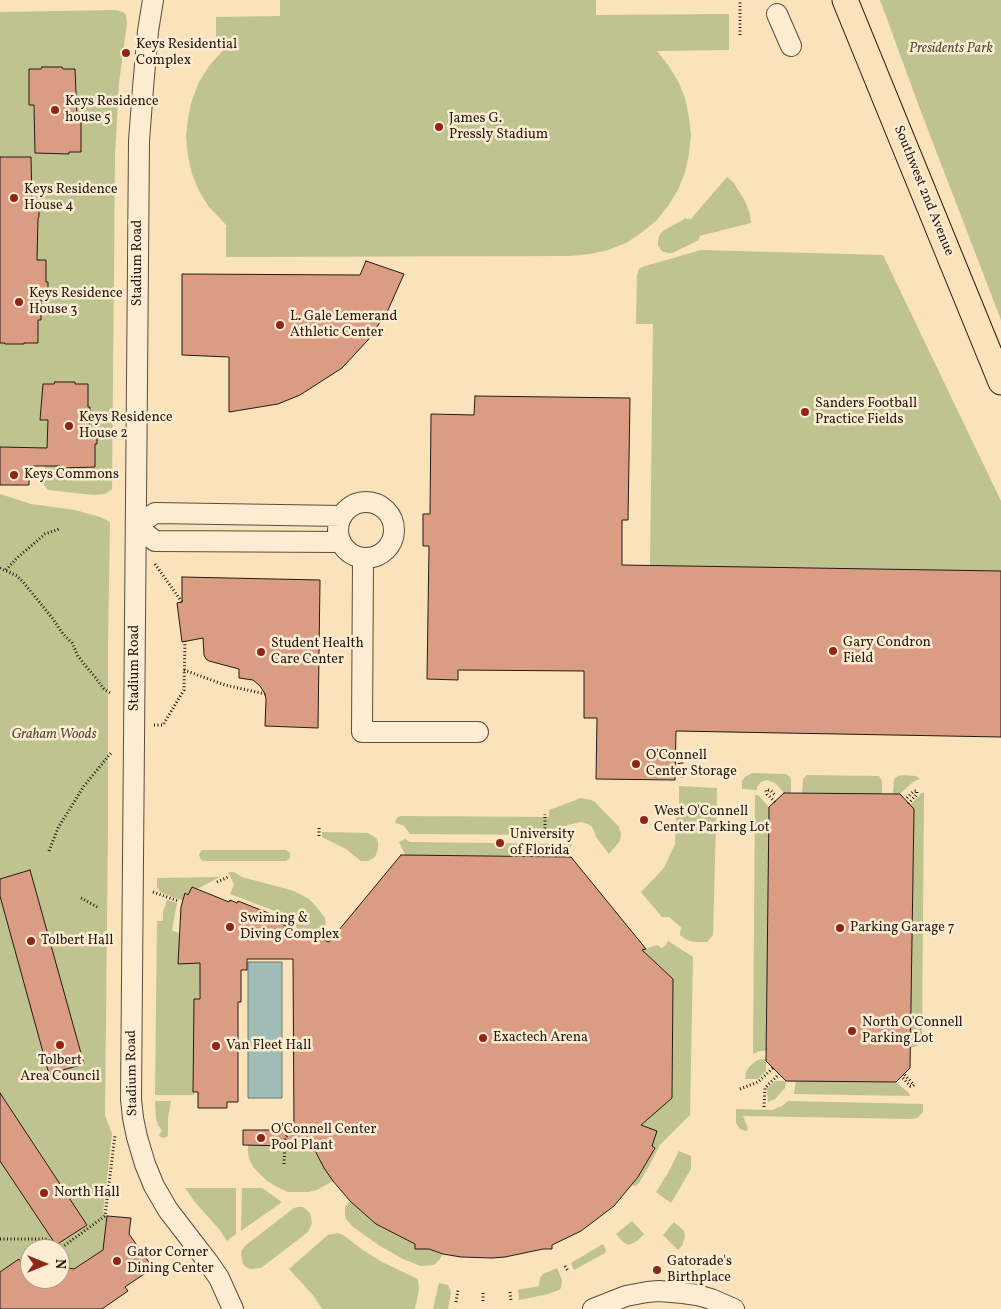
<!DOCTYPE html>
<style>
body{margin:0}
#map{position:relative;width:1001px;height:1309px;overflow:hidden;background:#fae2ba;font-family:Vollkorn,serif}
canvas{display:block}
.north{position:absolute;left:20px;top:1239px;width:50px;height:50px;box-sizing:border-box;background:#fcecd2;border:1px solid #a69886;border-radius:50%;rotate:90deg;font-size:14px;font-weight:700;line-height:20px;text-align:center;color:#261a13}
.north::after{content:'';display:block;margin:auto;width:18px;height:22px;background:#8f2418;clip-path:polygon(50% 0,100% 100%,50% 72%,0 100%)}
</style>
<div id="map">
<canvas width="1001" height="1309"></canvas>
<div class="north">N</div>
</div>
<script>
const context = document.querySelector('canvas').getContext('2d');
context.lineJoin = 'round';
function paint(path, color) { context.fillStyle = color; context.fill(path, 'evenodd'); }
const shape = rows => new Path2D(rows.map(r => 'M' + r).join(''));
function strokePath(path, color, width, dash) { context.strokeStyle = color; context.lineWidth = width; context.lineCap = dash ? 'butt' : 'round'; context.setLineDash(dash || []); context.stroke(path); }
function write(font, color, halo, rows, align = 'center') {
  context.font = font + ' Vollkorn,serif'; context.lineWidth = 5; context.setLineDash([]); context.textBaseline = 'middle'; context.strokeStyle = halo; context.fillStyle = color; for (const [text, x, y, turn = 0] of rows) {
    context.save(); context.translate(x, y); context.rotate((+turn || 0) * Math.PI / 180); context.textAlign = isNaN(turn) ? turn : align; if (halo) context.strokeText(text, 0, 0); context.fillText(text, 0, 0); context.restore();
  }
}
paint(shape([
 [280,0,596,0,596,15,729,14,729,50,657,51,668,65,678,81,685,98,689,117,691,135,689,154,685,172,678,190,668,206,656,221,641,233,626,243,608,250,590,254,571,256,226,257,226,227,227,226,209,207,199,191,192,174,188,156,186,137,188,118,192,100,199,82,209,66,226,47,216,47,216,17,280,16],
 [880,0,1001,0,1001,320,920,109],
 [115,10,123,12,126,15,127,23,119,83,115,156,112,489,105,494,94,495,48,490,44,485,45,464,29,464,29,485,0,485,0,12],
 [727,177,733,182,745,201,750,214,751,223,699,236,700,238,698,239,699,240,672,253,667,253,662,251,658,246,658,241,659,236,663,231,686,218,687,220,689,218,690,220],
 [701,250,883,255,1001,501,1001,737,656,731,658,565,650,565,653,324,636,324,637,275,639,269,642,267],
 [0,494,31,504,75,510,100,517,110,522,108,645,108,826,105,1115,112,1134,103,1213,107,1216,103,1250,74,1269,60,1266,60,1249,30,1249,30,1263,24,1266,19,1260,0,1272],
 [752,773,786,774,790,777,791,780,791,793,784,793,775,783,767,780,761,782,757,787,757,790,742,789,742,781,745,777],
 [807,775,879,776,882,781,882,794,802,793,803,779],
 [902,775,916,776,920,779,913,782,900,794,893,794,894,779,898,776],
 [679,786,717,788,713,935,707,942,694,942,687,940,680,935,681,927,669,917,662,917,641,892,664,868,675,844,676,817,679,817],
 [921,793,924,793,922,1041,917,1046,910,1048,914,810,910,805,919,796],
 [755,795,758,795,769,807,766,1051,760,1051,753,1054],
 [581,798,591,800,595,802,619,827,621,834,620,841,609,854,596,837,595,833,592,827,588,824,581,822,568,825,564,828,560,835,410,834,405,827,402,825,395,823,396,819,398,817,402,816,549,817,549,810],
 [322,832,368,833,376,838,378,842,378,849,375,857,368,861,361,861,346,849,322,837],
 [405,839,410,842,572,844,566,857,405,855,399,842],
 [203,850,286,850,290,853,290,858,286,861,203,861,201,860,199,855,201,851],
 [228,872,234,872,242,877,294,891,309,899,315,905,325,918,326,927,323,940,298,930,295,925,288,925,284,929,283,914,230,894,234,884],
 [220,877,197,889,192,887,188,895,185,894,183,901,160,892,157,887,157,878],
 [167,900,177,903,172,930,179,933,179,963,219,963,219,983,200,983,194,1095,155,1095,157,921,163,921,163,912],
 [668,941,693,957,690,1115,660,1145,648,1168,639,1183,635,1186,632,1185,638,1177,655,1148,652,1146,641,1125,672,1097,673,979,642,950,657,945,662,948,666,945],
 [761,1059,766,1059,766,1071,758,1079,745,1079,746,1072,750,1066,756,1061],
 [775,1081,786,1081,785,1088,775,1099,768,1102,767,1089],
 [796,1081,896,1082,909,1093,910,1096,794,1094],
 [155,1101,171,1101,168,1118,168,1136,164,1138,159,1136,162,1130,158,1125,156,1119],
 [788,1101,923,1104,923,1112,917,1118,911,1119,743,1116,748,1128,747,1131,740,1129,736,1123,736,1109,772,1110,782,1106],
 [309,1143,313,1151,315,1150,333,1181,317,1190,308,1192,288,1192,277,1187,267,1181,254,1168,250,1161,248,1153,248,1145,303,1145],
 [679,1151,691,1156,691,1169,671,1203,656,1192,668,1173],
 [185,1188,236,1188,236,1234,227,1241,219,1229,194,1201],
 [242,1188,262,1188,282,1202,241,1231],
 [350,1201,376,1224,415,1244,415,1249,429,1249,443,1254,440,1259,434,1265,421,1266,403,1259,380,1246,353,1227,346,1219,345,1215,345,1207],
 [298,1207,303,1207,310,1213,312,1223,308,1232,261,1268,250,1269,246,1267,243,1264,241,1255,242,1250,246,1245,294,1208],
 [632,1221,644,1234,637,1241,629,1245,623,1242,616,1234],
 [674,1222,684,1231,685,1237,682,1246,678,1250,663,1235],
 [338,1233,343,1235,363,1250,382,1262,418,1279,419,1289,415,1309,322,1309,313,1295,289,1269,322,1240,328,1235],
 [603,1244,606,1250,605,1253,574,1270,571,1263],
 [557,1268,562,1280,561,1288,559,1290,548,1294,519,1300,518,1290,539,1286,540,1278,543,1274],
 [439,1283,448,1285,449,1287,451,1293,448,1309,433,1309]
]), '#bec390');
const water = shape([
 [248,962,282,962,282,1098,248,1098,248,962]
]);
paint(water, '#a0bcb7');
strokePath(water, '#6f7b75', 1);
const building = shape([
 [42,67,62,67,63,69,75,69,77,116,81,116,81,152,69,152,69,154,35,153,34,105,29,105,29,69,41,69,42,67],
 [0,157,31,157,32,205,39,205,39,217,38,218,37,260,46,260,46,282,48,282,48,297,41,297,41,320,38,320,38,343,24,343,24,344,5,344,5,343,0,343,0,157],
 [366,261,404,274,388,310,368,340,342,368,300,395,278,404,229,412,229,357,182,355,182,274,360,275,366,261],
 [55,382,75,382,75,384,88,384,88,407,90,407,89,430,97,430,97,444,95,444,95,467,62,468,62,466,29,466,29,485,0,485,0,447,47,448,48,420,40,420,43,384,54,384,55,382],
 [475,396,630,398,628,520,622,520,622,565,1001,571,1001,737,676,731,675,780,596,779,597,718,584,718,584,671,458,670,458,680,427,679,429,546,423,546,423,514,430,514,431,414,474,415,475,396],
 [182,577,320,580,318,728,265,726,266,699,265,694,260,686,253,680,239,678,239,669,209,661,206,659,204,655,203,638,182,642,177,603,182,602,182,577],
 [784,793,900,794,914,809,910,1068,896,1082,786,1081,766,1061,769,807,784,793],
 [401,855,571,857,646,949,642,950,673,979,672,1098,641,1125,657,1131,652,1146,655,1148,638,1177,614,1206,581,1231,552,1245,552,1249,543,1249,505,1257,492,1258,461,1257,443,1254,429,1249,415,1249,415,1244,376,1224,350,1201,333,1181,324,1168,308,1137,287,1146,243,1145,243,1130,294,1130,293,959,247,959,247,970,241,970,241,1002,238,1002,238,1102,227,1102,227,1108,198,1108,198,1092,193,1092,194,999,200,999,200,963,178,964,181,907,185,893,188,895,192,887,229,902,230,900,237,903,238,901,281,918,281,924,329,942,401,855],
 [30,870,84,1064,49,1074,0,896,0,879,30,870],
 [0,1093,87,1225,56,1245,0,1161,0,1093],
 [107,1216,131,1218,129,1234,153,1268,125,1287,128,1291,102,1309,0,1309,0,1272,19,1259,24,1266,30,1263,30,1279,60,1279,60,1266,74,1269,103,1250,107,1216]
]);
paint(building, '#da9d84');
strokePath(building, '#261a13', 1);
const minor = shape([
 [153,0,148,31,143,88,139,141,131,1099,133,1118,137,1137,145,1164,154,1186,168,1210,208,1262,219,1278,233,1309],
 [777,14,791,46],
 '338 530a28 28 0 1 1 56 0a28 28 0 1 1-56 0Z',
 [341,542,155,541,136,526,155,513,342,516],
 [363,558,362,732,478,732],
 [593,1309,626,1296,647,1292,659,1291,683,1293,697,1295,711,1299,734,1309]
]);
const major = shape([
 [845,0,1001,382]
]);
strokePath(minor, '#5b4c3d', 22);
strokePath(major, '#261a13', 27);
strokePath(shape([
 [740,35,740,0],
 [155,564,182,602],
 [0,568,17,576,24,583,53,619,63,634,72,643,78,656,84,664,95,677,104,689,112,694],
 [6,570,17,558,45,534,59,529],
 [184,670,225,685,265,694],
 [154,725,163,725,184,690,185,641],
 [682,759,682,779],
 [676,775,679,775,679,759,682,759],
 [907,798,914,791,917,791,917,794,908,804],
 [775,802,767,794,766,790,770,790,776,796],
 [677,812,719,813],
 [319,836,319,827],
 [545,839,545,814],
 [49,851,58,828,84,786,111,753],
 [217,882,228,877],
 [153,892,178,901],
 [81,898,99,908],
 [903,1078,910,1086,913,1086,914,1085,904,1074],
 [740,1089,758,1082,773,1068],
 [764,1107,765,1088,779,1074],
 [284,1164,285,1138,289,1133,289,1125],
 [0,1239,48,1239,54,1248,61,1248,105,1216,115,1135],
 [565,1266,568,1271],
 [510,1292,511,1301],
 [483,1293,483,1303],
 [456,1302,458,1290]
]), '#261a13', 3, [1, 2.5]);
strokePath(minor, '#fcecd2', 20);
strokePath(major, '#fae2ba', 25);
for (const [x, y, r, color] of [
 [126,53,5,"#8f2418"],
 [55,110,5,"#8f2418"],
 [439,127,5,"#8f2418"],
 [14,198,5,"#8f2418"],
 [19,302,5,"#8f2418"],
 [280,325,5,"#8f2418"],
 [805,412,5,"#8f2418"],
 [69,426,5,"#8f2418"],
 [14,475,5,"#8f2418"],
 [833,651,5,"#8f2418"],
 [261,652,5,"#8f2418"],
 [636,764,5,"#8f2418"],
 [644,820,5,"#8f2418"],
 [500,843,5,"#8f2418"],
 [230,927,5,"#8f2418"],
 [840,928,5,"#8f2418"],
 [31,941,5,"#8f2418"],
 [852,1031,5,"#8f2418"],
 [483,1038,5,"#8f2418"],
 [60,1045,5,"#8f2418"],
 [216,1046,5,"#8f2418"],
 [261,1138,5,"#8f2418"],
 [44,1193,5,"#8f2418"],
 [117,1261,5,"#8f2418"],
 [657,1270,5,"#8f2418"]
]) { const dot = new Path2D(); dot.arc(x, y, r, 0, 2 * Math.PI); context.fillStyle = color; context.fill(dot); strokePath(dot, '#fcecd2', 2); }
write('14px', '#261a13', '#fcecd2', [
 ["Keys Residential",136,45],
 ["Complex",136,61],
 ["Keys Residence",65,102],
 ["house 5",65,118],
 ["James G.",449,119],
 ["Pressly Stadium",449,135],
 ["Keys Residence",24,190],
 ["House 4",24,206],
 ["Keys Residence",29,294],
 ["House 3",29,310],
 ["L. Gale Lemerand",290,317],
 ["Athletic Center",290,333],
 ["Sanders Football",815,404],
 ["Practice Fields",815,420],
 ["Keys Residence",79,418],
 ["House 2",79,434],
 ["Keys Commons",24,475],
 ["Gary Condron",843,643],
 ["Field",843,659],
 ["Student Health",271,644],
 ["Care Center",271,660],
 ["O'Connell",646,756],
 ["Center Storage",646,772],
 ["West O'Connell",654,812],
 ["Center Parking Lot",654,828],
 ["University",510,835],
 ["of Florida",510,851],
 ["Swiming &",240,919],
 ["Diving Complex",240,935],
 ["Parking Garage 7",850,928],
 ["Tolbert Hall",41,941],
 ["North O'Connell",862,1023],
 ["Parking Lot",862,1039],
 ["Exactech Arena",493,1038],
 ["Van Fleet Hall",226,1046],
 ["Tolbert",60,1061,"center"],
 ["Area Council",60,1077,"center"],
 ["O'Connell Center",271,1130],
 ["Pool Plant",271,1146],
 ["North Hall",54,1193],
 ["Gator Corner",127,1253],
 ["Dining Center",127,1269],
 ["Gatorade's",667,1262],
 ["Birthplace",667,1278]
], 'left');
write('italic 14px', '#544d38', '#fcecd2', [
 ["Presidents Park",951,49],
 ["Graham Woods",54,735]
]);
write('14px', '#261a13', '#fcecd2', [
 ["Southwest 2nd Avenue",923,191,68],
 ["Stadium Road",138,263,-90],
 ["Stadium Road",135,668,-90],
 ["Stadium Road",133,1073,-91]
]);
</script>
